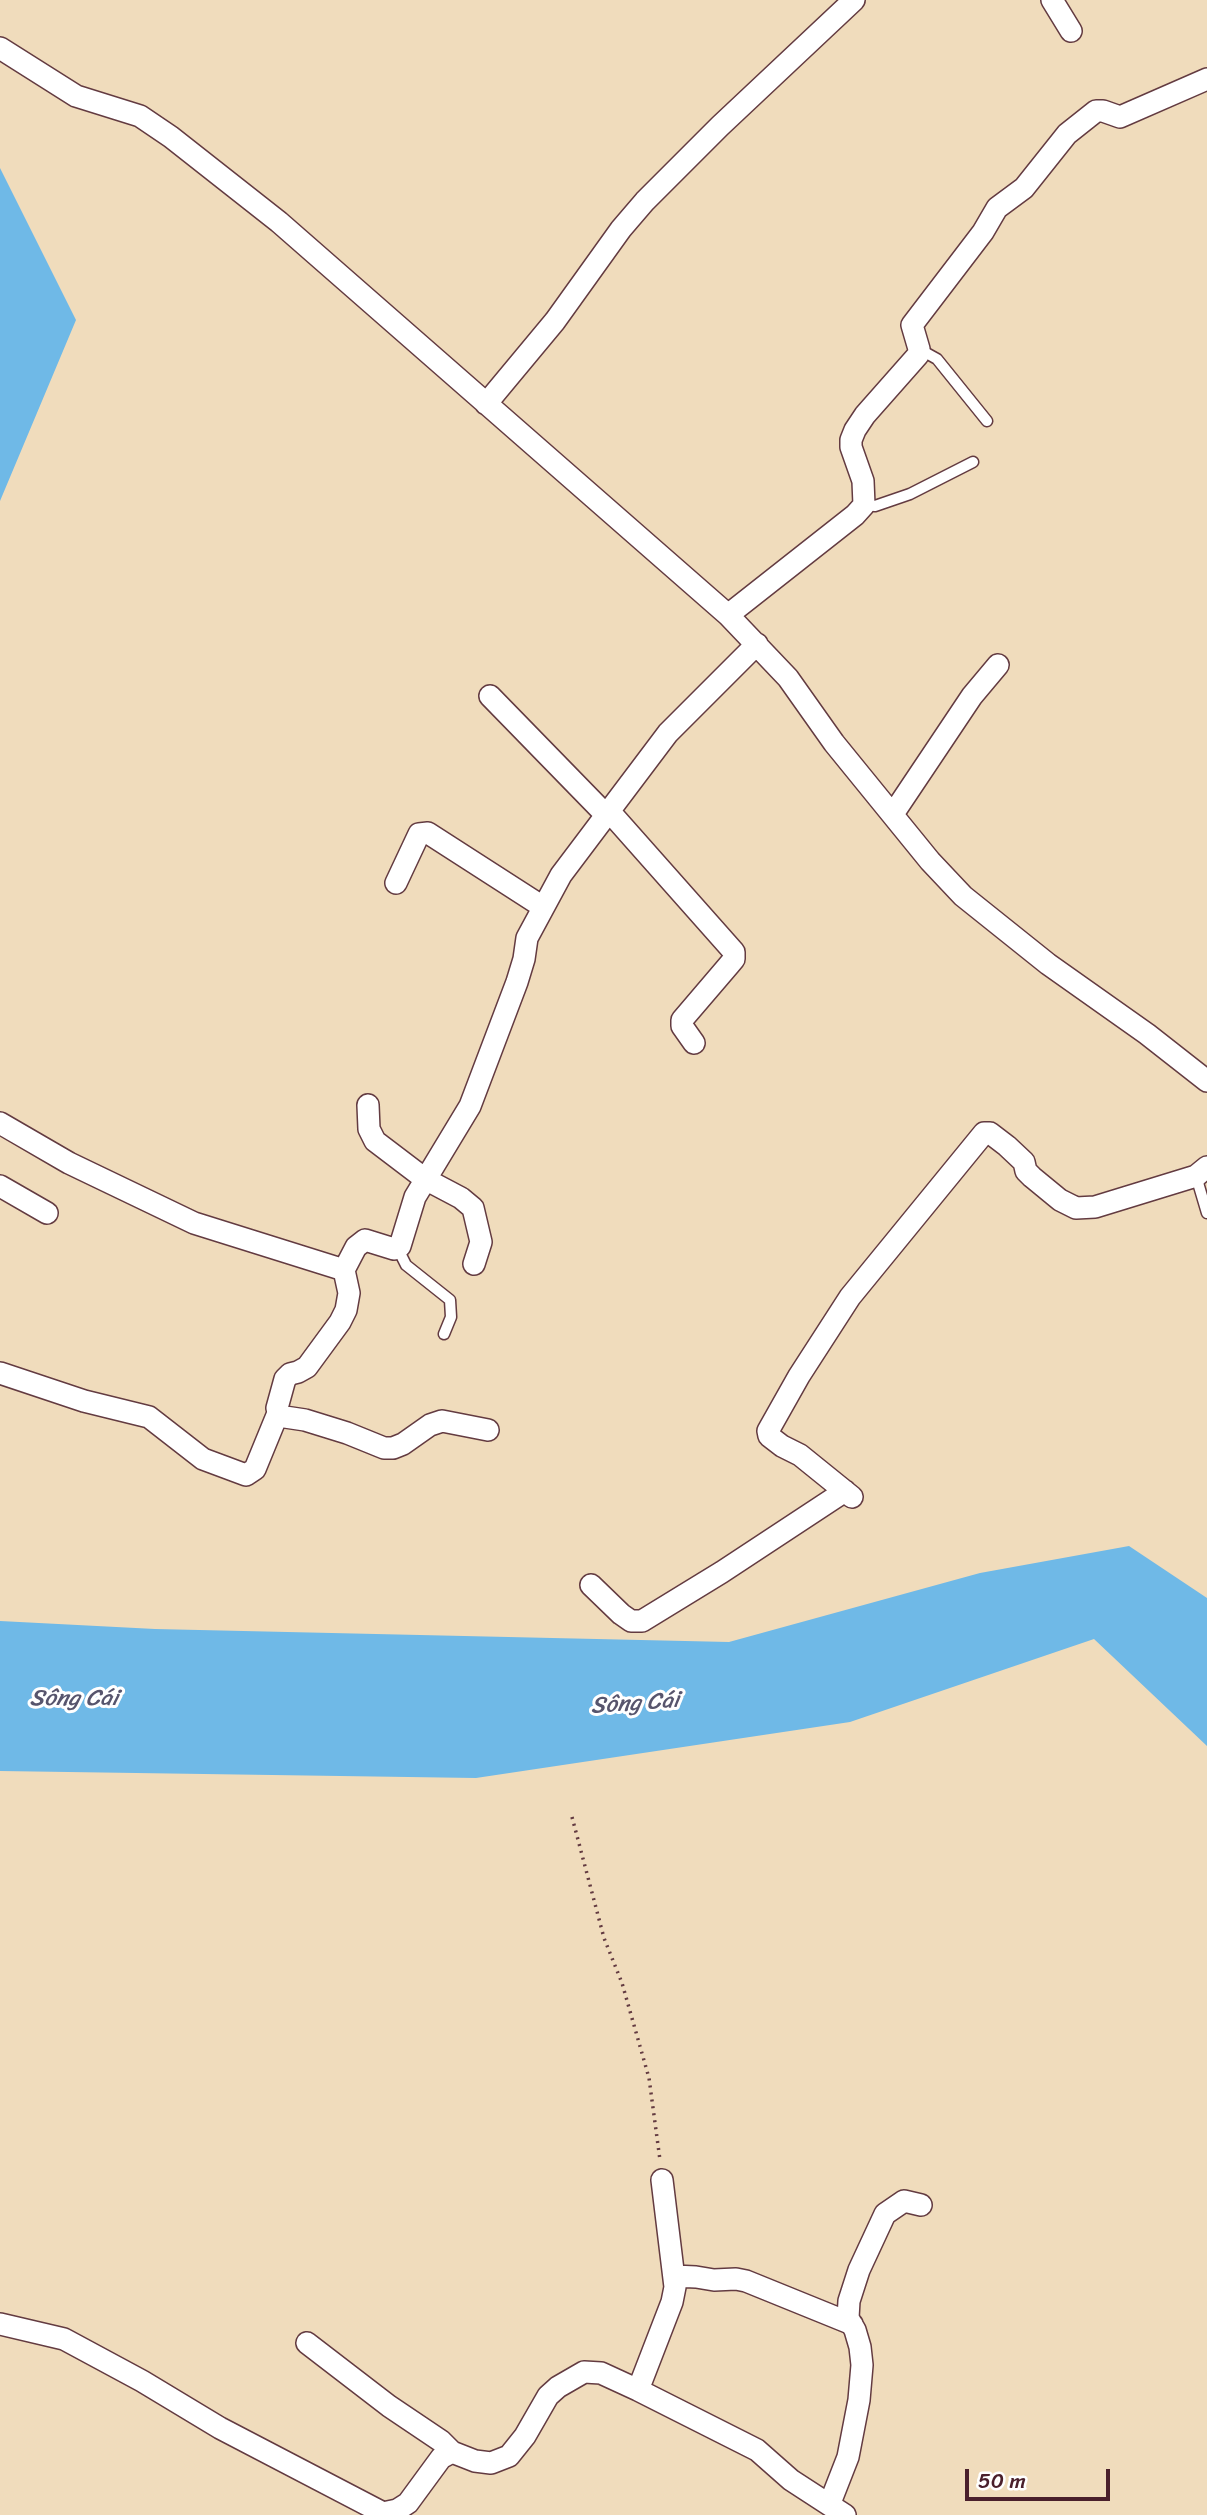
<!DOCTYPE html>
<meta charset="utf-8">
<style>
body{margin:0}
#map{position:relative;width:1207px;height:2515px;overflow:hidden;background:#f0dcbc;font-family:Sriracha,sans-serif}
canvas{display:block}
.scale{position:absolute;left:965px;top:2469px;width:145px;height:32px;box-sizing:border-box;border:4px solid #4a1f2b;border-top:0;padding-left:9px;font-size:21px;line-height:24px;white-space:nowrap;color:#4a1f2b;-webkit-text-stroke:5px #fff;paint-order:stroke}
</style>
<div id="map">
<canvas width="1207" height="2515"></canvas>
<div class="scale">50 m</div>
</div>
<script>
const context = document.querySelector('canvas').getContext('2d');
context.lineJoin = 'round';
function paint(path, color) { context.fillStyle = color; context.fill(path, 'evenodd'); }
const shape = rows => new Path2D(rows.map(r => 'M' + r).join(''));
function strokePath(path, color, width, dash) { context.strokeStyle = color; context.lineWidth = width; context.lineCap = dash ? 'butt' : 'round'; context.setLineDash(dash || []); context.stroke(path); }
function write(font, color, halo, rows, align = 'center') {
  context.font = font + ' Sriracha,sans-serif'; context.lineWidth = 6; context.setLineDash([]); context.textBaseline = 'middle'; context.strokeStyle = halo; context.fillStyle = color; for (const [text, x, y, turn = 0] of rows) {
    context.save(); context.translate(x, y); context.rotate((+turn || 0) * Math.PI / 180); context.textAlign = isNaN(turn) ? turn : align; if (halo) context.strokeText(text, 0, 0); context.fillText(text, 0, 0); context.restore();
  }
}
paint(shape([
 [0,168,76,320,0,501],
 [1129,1546,1207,1598,1207,1746,1094,1639,850,1722,476,1778,0,1771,0,1621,155,1629,729,1642,980,1573]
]), '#6fb9e7');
const service = shape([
 [919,349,937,359,987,421],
 [864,505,875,506,910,494,973,462],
 [1196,1176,1207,1213],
 [398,1249,406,1265,450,1300,451,1317,444,1334]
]);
const minor = shape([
 [1052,0,1071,31],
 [0,48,76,96,140,116,171,137,279,222,728,615,788,678,834,743,930,861,963,896,1048,964,1147,1034,1207,1081],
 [486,404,555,321,621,229,645,201,720,126,854,0],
 [728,615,855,515,864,505,863,481,851,447,851,440,855,430,865,415,918,355,919,349,912,325,983,232,997,208,1024,188,1067,134,1096,111,1103,111,1120,117,1207,79],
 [490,696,606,815],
 [609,811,734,952,734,959,729,965,682,1020,682,1026,694,1043],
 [893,814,972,696,998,665],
 [396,883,419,834,428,833,543,907],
 [368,1105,369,1129,375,1141,425,1179,461,1198,473,1208,481,1242,474,1264],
 [0,1123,69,1163,194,1223,344,1270],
 [0,1186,47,1213],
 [0,1373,84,1401,149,1417,203,1459,246,1475,255,1469,278,1413],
 [488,1430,442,1421,430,1425,403,1444,393,1448,384,1448,347,1433,305,1420,285,1417,278,1413,277,1408,285,1379,290,1374,298,1372,307,1367,340,1322,346,1310,349,1293,344,1270,356,1247,365,1240,394,1249,400,1246,415,1197,470,1106,517,982,524,959,527,938,561,875,668,733,757,644],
 [852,1497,800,1455,782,1446,769,1436,768,1431,799,1376,850,1297,984,1133,990,1133,1007,1146,1024,1162,1026,1171,1032,1177,1060,1200,1076,1208,1095,1207,1196,1176,1207,1167],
 [591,1585,621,1614,631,1621,642,1621,722,1572,845,1491],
 [674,2276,696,2277,714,2280,736,2279,746,2281,852,2324],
 [0,2324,64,2339,142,2381,220,2428,383,2513,397,2510,408,2503,441,2458,452,2452,475,2461,491,2463,509,2456,525,2436,548,2396,558,2387,584,2372,601,2373,638,2390,757,2450,791,2480,845,2515],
 [307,2343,389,2406,441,2441,452,2452],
 [638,2390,672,2302,675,2287,662,2180],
 [830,2503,848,2457,859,2400,862,2365,860,2347,855,2330,848,2318,849,2301,859,2270,885,2214,904,2201,921,2205]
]);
strokePath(service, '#633b41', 13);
strokePath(minor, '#633b41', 24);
strokePath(shape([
 [572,1817,604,1938,622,1983,649,2078,660,2160]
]), '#633b41', 3.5, [2, 5]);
strokePath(service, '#fff', 10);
strokePath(minor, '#fff', 21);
write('italic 23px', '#57556d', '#fff', [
 ["Sông Cái",74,1699],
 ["Sông Cái",635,1704,-4]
]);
</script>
